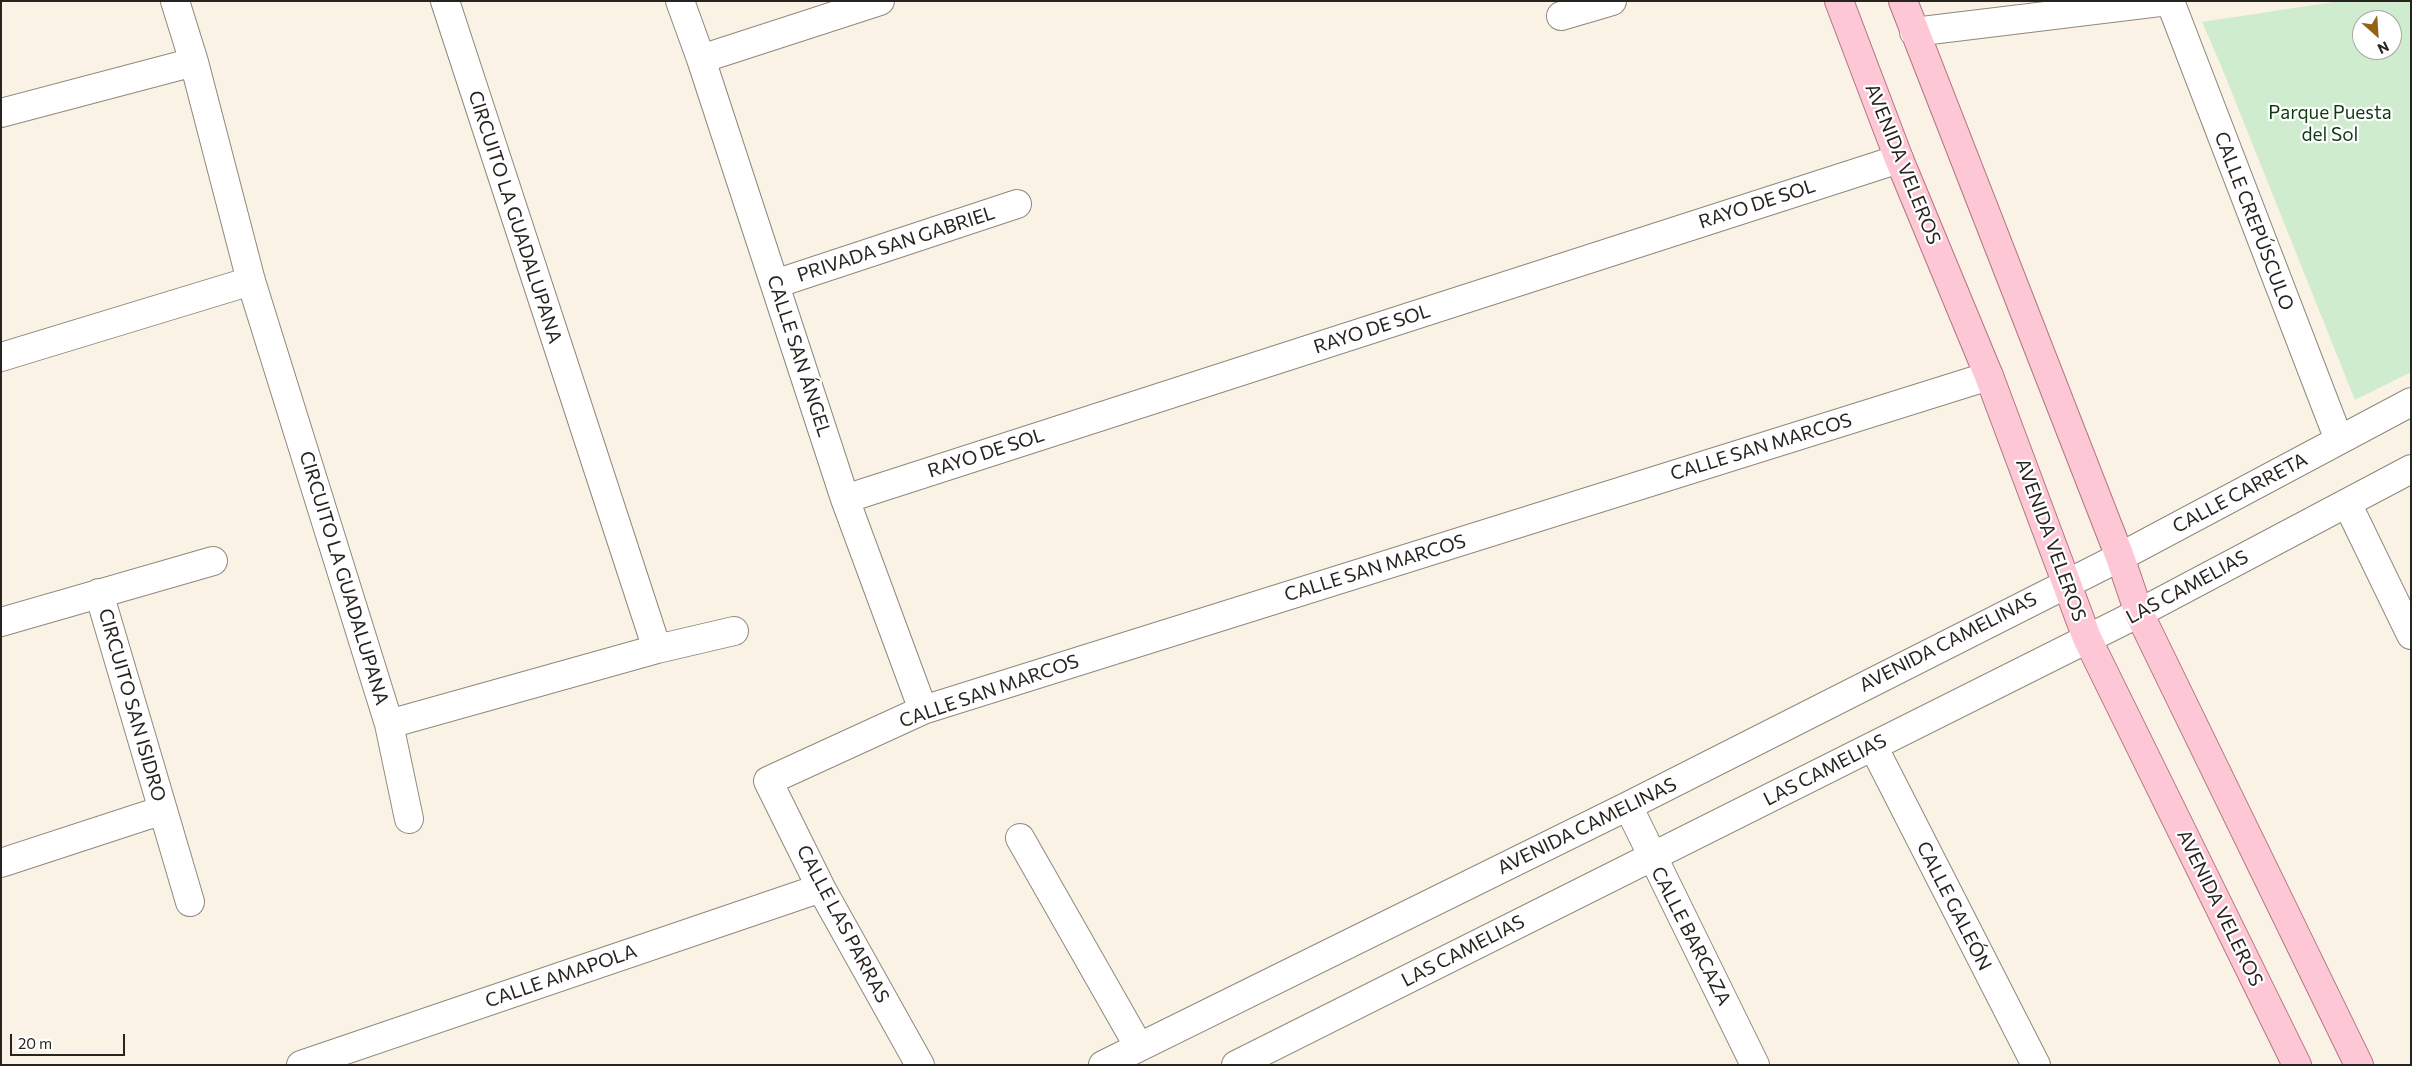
<!DOCTYPE html>
<meta charset="utf-8">
<style>
body{margin:0}
#map{position:relative;width:2412px;height:1066px;overflow:hidden;background:#fbf2e6;font-family:Commissioner,sans-serif}
canvas{display:block}
.frame{position:absolute;inset:0;border:2px solid #272420;pointer-events:none}
.north{position:absolute;left:2352px;top:10px;width:50px;height:50px;box-sizing:border-box;background:#fff;border:1px solid #a9a7a6;border-radius:50%;rotate:154deg;font-size:14px;font-weight:700;line-height:20px;text-align:center;color:#272420}
.north::after{content:'';display:block;margin:auto;width:18px;height:22px;background:#956116;clip-path:polygon(50% 0,100% 100%,50% 72%,0 100%)}
.scale{position:absolute;left:10px;top:1034px;width:115px;height:22px;box-sizing:border-box;border:2px solid #272420;border-top:0;padding-left:6px;font-size:15px;line-height:18px;white-space:nowrap;color:#272420;-webkit-text-stroke:4px #fff;paint-order:stroke}
</style>
<div id="map">
<canvas width="2412" height="1066"></canvas>
<div class="frame"></div>
<div class="north">N</div>
<div class="scale">20 m</div>
</div>
<script>
const context = document.querySelector('canvas').getContext('2d');
context.lineJoin = 'round';
function paint(path, color) { context.fillStyle = color; context.fill(path, 'evenodd'); }
const shape = rows => new Path2D(rows.map(r => 'M' + r).join(''));
function strokePath(path, color, width, dash) { context.strokeStyle = color; context.lineWidth = width; context.lineCap = dash ? 'butt' : 'round'; context.setLineDash(dash || []); context.stroke(path); }
function write(font, color, halo, rows, align = 'center') {
  context.font = font + ' Commissioner,sans-serif'; context.lineWidth = 4.5; context.setLineDash([]); context.textBaseline = 'middle'; context.strokeStyle = halo; context.fillStyle = color; for (const [text, x, y, turn = 0] of rows) {
    context.save(); context.translate(x, y); context.rotate((+turn || 0) * Math.PI / 180); context.textAlign = isNaN(turn) ? turn : align; if (halo) context.strokeText(text, 0, 0); context.fillText(text, 0, 0); context.restore();
  }
}
paint(shape([
 [2340,1,2411,1,2411,372,2355,400,2220,63,2202,22],
 [2362,20,2392,20,2392,50,2362,50]
]), '#cfecce');
const minor = shape([
 [175,1,194,62,251,281,389,724,409,819],
 [445,1,657,649],
 [680,1,701,59,845,499,923,710],
 [2170,1,2339,440],
 [1561,16,1612,1],
 [1914,32,2168,1],
 [701,59,880,1],
 [1,113,194,62],
 [775,284,1017,204],
 [1,357,251,281],
 [845,499,1899,159],
 [2347,503,2411,635],
 [99,593,190,902],
 [1,622,213,561],
 [389,724,657,649,734,631],
 [1873,746,2036,1065],
 [1628,806,1755,1065],
 [1020,838,1139,1047],
 [1,863,163,810],
 [301,1065,821,888],
 [920,1065,821,888,768,781,923,710,1989,376],
 [1103,1065,1628,806,2120,557,2411,402],
 [1236,1065,2139,613,2411,469]
]);
const major = shape([
 [1839,1,1899,159,1989,376,2087,638,2297,1065],
 [1903,1,2120,557,2139,613,2359,1065]
]);
strokePath(minor, '#8f887c', 30);
strokePath(major, '#b17583', 30);
strokePath(minor, '#fff', 28);
strokePath(major, '#fdc7d5', 28);
write('19px', '#0f3b12', '#fff', [
 ["Parque Puesta",2330,113],
 ["del Sol",2330,135]
]);
write('19px', '#272420', '#fff', [
 ["AVENIDA VELEROS",1903,164,68],
 ["RAYO DE SOL",1757,204,-18],
 ["CIRCUITO LA GUADALUPANA",515,217,72],
 ["CALLE CREPÚSCULO",2254,221,69],
 ["PRIVADA SAN GABRIEL",896,244,-18],
 ["RAYO DE SOL",1372,329,-18],
 ["CALLE SAN ÁNGEL",799,356,72],
 ["CALLE SAN MARCOS",1761,447,-17],
 ["RAYO DE SOL",986,453,-18],
 ["CALLE CARRETA",2240,493,-28],
 ["AVENIDA VELEROS",2051,540,70],
 ["CALLE SAN MARCOS",1375,568,-17],
 ["CIRCUITO LA GUADALUPANA",344,578,73],
 ["LAS CAMELIAS",2187,587,-28],
 ["AVENIDA CAMELINAS",1948,642,-27],
 ["CALLE SAN MARCOS",989,691,-19],
 ["CIRCUITO SAN ISIDRO",132,705,74],
 ["LAS CAMELIAS",1825,770,-27],
 ["AVENIDA CAMELINAS",1587,826,-26],
 ["CALLE GALEÓN",1954,906,63],
 ["AVENIDA VELEROS",2220,908,64],
 ["CALLE LAS PARRAS",843,924,62],
 ["CALLE BARCAZA",1691,936,63],
 ["LAS CAMELIAS",1463,951,-27],
 ["CALLE AMAPOLA",561,976,-19]
]);
</script>
